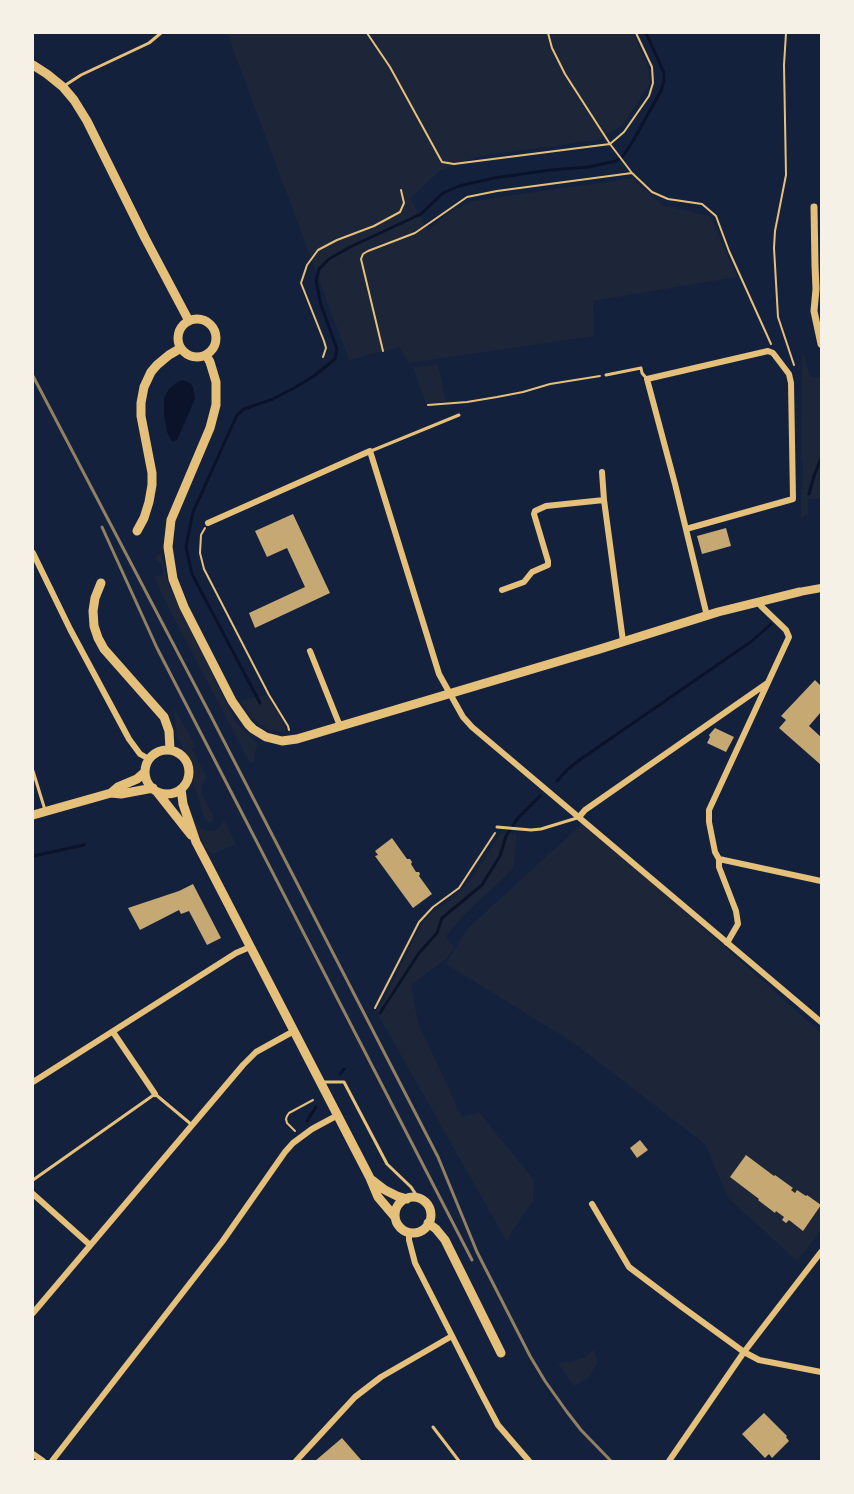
<!DOCTYPE html>
<style>
body{margin:0}
#map{position:relative;width:854px;height:1494px;overflow:hidden;background:#14213d;font-family:Merriweather,serif}
canvas{display:block}
.frame{position:absolute;inset:0;border:34px solid #f6f1e7;pointer-events:none}
</style>
<div id="map">
<canvas width="854" height="1494"></canvas>
<div class="frame"></div>
</div>
<script>
const context = document.querySelector('canvas').getContext('2d');
context.lineJoin = 'round';
function paint(path, color) { context.fillStyle = color; context.fill(path, 'evenodd'); }
const shape = rows => new Path2D(rows.map(r => 'M' + r).join(''));
function strokePath(path, color, width, dash) { context.strokeStyle = color; context.lineWidth = width; context.lineCap = dash ? 'butt' : 'round'; context.setLineDash(dash || []); context.stroke(path); }
paint(shape([
 [227,33,633,33,648,67,650,84,622,125,598,140,480,156,440,171,410,198,428,230,453,210,473,201,632,178,662,205,710,216,737,277,593,301,594,336,409,363,399,347,349,360],
 [804,354,808,371,812,377,819,377,821,371,821,499,808,499,808,515,801,517,801,489,802,488,803,463,801,457,802,355],
 [438,365,446,402,426,404,413,367],
 [161,552,168,583,179,607,235,720,243,730,257,743,257,746,255,752,254,762,250,763,163,597,154,576,163,575,162,564,157,562,156,557],
 [267,695,285,725,286,730,284,732,271,730,261,725,251,717,240,701],
 [174,708,196,746,192,749,207,778,202,784,201,793,214,817,213,821,210,823,205,820,195,788,193,783,193,766,177,737],
 [191,815,200,828,207,831,213,831,219,828,224,820,236,844,214,854,212,854,206,849,195,826],
 [584,822,821,1033,821,1230,797,1261,728,1198,705,1144,574,1043,446,964,467,929],
 [501,833,517,834,513,869,466,913,446,936,454,948,446,959,411,985,418,1023,462,1117,479,1112,534,1180,533,1201,510,1234,507,1242,376,1011,384,1000,420,927,431,913,456,896,472,878],
 [594,1349,597,1364,589,1377,574,1386,558,1363,568,1362,577,1360,587,1356]
]), '#1d2539');
paint(shape([
 [182,380,190,383,193,387,195,399,177,440,172,442,167,432,164,415,164,398,169,389,176,383]
]), '#0b132b');
strokePath(shape([
 [809,494,814,476,821,458],
 [260,703,192,574,186,547,193,512,237,415,244,409,273,399,294,388,314,376,335,359,337,349,321,305,316,281,319,269,329,259,350,247,421,214,443,193,459,186,494,178,550,170,588,167,616,161,623,156,633,141,661,91,664,81,664,73,646,33],
 [557,781,568,769,581,759,752,641,771,624],
 [33,856,84,845],
 [380,1013,419,953,437,933,442,918,482,885,500,856,506,836,518,818,540,796],
 [340,1074,344,1069],
 [307,1121,316,1107]
]), '#0b132b', 3);
paint(shape([
 [293,514,330,593,255,628,249,613,305,587,287,548,267,557,255,531],
 [726,528,731,546,702,554,697,536],
 [815,680,821,686,821,712,809,726,821,737,821,765,779,728,786,720,781,716],
 [715,728,734,737,726,752,707,743,710,737,709,735],
 [392,838,407,859,410,859,412,862,411,864,416,872,419,872,420,874,419,876,432,894,413,908,375,856,378,855,375,851],
 [193,884,221,938,207,945,189,911,181,914,179,910,140,930,128,908,179,891],
 [640,1140,648,1150,637,1158,630,1148],
 [746,1155,774,1176,775,1175,793,1188,791,1190,795,1193,797,1190,806,1196,807,1195,821,1205,803,1231,789,1220,786,1223,782,1220,784,1217,776,1211,775,1213,758,1200,759,1199,730,1177],
 [764,1413,787,1436,786,1437,789,1441,772,1458,769,1454,765,1458,742,1434],
 [342,1438,362,1461,315,1461]
]), '#c6a872');
strokePath(shape([
 [367,33,390,67,442,162,454,164,610,144],
 [548,33,552,48,565,74,610,144,632,173,652,192,668,199,702,204,716,216,729,251,771,344],
 [786,33,784,65,786,175,775,231,774,248,778,317,794,365],
 [610,144,624,132,649,96,653,83,652,67,636,33],
 [383,351,361,259,363,254,368,251,415,233,467,197,497,191,632,173],
 [323,357,326,348,324,341,301,283,307,265,318,250,337,240,374,226,400,212,404,203,401,190],
 [428,405,467,402,497,397,523,392,550,384,600,376],
 [205,528,201,535,200,553,204,569,269,695,288,726,289,730],
 [375,1008,419,922,433,907,459,888,495,833],
 [295,1131,287,1123,286,1119,287,1116,289,1113,313,1100]
]), '#e5c07b', 2);
strokePath(shape([
 [64,86,81,75,149,43,161,33],
 [606,375,641,368,642,373,647,379],
 [371,451,459,415],
 [33,771,45,810],
 [497,827,531,830,541,829,577,818],
 [324,1082,344,1082,387,1164,411,1187,419,1199],
 [33,1180,155,1094,192,1125],
 [433,1427,459,1461]
]), '#e5c07b', 3);
strokePath(shape([
 [602,472,604,500],
 [208,523,370,451,439,674,463,717,472,727,821,1022],
 [686,529,793,499,791,383,789,374,773,353,768,351,647,379,675,484,707,616],
 [33,553,70,629,129,739,140,754,149,759],
 [502,590,524,582,532,572,548,565,548,561,534,514,535,511,546,506,604,500,623,641],
 [759,603,761,606,786,630,789,637,709,810,709,822,715,852,719,859,821,881],
 [310,651,340,726],
 [579,817,585,810,766,684],
 [719,859,719,867,736,911,738,924,727,943],
 [113,1032,155,1094],
 [33,1082,236,953,250,947],
 [33,1194,90,1245],
 [592,1204,629,1267,682,1307,744,1352,759,1360,821,1372],
 [409,1233,409,1240,415,1263,480,1391,498,1425,529,1461],
 [33,1313,243,1065,256,1052,294,1031],
 [33,1454,43,1461],
 [52,1461,222,1242,285,1152,293,1143,312,1129,338,1115],
 [296,1461,355,1397,381,1377,452,1336],
 [669,1461,744,1352,821,1252]
]), '#e5c07b', 6);
strokePath(shape([
 [814,207,815,265,816,289,814,311,821,344]
]), '#e5c07b', 7);
strokePath(shape([
 [799,592,821,588]
]), '#e5c07b', 8);
strokePath(shape([
 [33,65,47,74,63,87,74,100,87,121,145,238,189,321],
 '178 338a19 19 0 1 1 38 0a19 19 0 1 1-38 0Z',
 [206,355,210,362,216,382,216,405,210,428,171,520,168,547,173,579,184,607,232,701,248,724,253,729,266,737,282,741,297,739,600,649,718,612,799,592],
 [137,531,144,518,149,502,152,485,152,473,141,416,141,403,144,387,151,372,157,365,169,355,181,348],
 [101,583,95,598,93,611,94,626,98,638,104,649,164,717,169,731,170,750],
 '145 772a22 22 0 1 1 44 0a22 22 0 1 1-44 0Z',
 [181,789,183,804,196,842,207,863,370,1178,378,1197,395,1217],
 [157,792,191,835],
 [111,793,121,794,153,788],
 [33,815,111,793,118,787,137,779,145,772],
 [372,1180,385,1190,397,1196,407,1199],
 '395 1215a18 18 0 1 1 36 0a18 18 0 1 1-36 0Z',
 [428,1223,436,1229,445,1240,501,1353]
]), '#e5c07b', 9);
strokePath(shape([
 [33,376,212,718,438,1157,477,1252,530,1356,545,1381,567,1412,581,1430,611,1461],
 [102,527,157,648,472,1260]
]), '#918062', 3);
</script>
